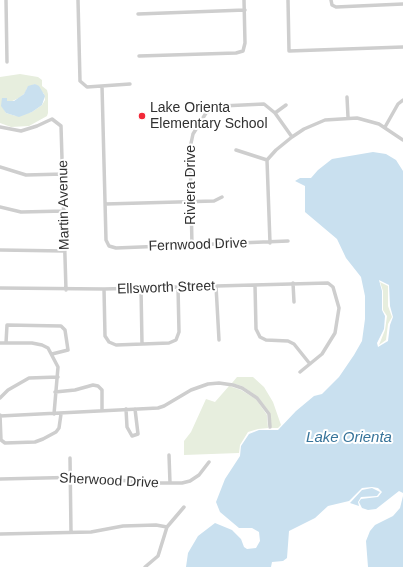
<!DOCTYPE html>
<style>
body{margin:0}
canvas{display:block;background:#fff}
</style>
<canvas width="403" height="567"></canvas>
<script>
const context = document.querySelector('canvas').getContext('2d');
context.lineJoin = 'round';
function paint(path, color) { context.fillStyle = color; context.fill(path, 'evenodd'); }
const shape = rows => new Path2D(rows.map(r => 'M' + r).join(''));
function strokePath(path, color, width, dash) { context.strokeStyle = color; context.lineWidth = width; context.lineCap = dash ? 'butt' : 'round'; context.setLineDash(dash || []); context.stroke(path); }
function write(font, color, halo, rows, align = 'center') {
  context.font = font + ' Arial,sans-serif'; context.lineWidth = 4; context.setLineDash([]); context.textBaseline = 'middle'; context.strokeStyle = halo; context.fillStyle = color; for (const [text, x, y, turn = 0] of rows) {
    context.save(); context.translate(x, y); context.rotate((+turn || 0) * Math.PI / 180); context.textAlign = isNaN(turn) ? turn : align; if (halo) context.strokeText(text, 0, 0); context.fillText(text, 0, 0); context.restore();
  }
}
paint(shape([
 [20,74,38,77,42,80,42,86,47,90,48,94,48,113,47,116,29,126,11,127,0,123,0,77],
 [35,84,44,94,45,100,42,105,32,112,16,116,6,113,2,106,2,103,6,98,7,101,10,102,19,98,25,93,27,88],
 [380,282,388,286,388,306,392,317,388,324,386,340,379,345,385,330,387,316,383,310,383,291],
 [237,377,253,377,264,387,273,402,281,425,278,428,271,428,270,413,258,397,242,386,232,383],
 [229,386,241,390,256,399,267,415,268,428,258,429,248,432,240,445,239,453,184,455,184,441,191,432,206,399,215,402]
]), '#e7eede');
paint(shape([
 [35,84,39,86,45,96,42,105,32,112,19,117,6,113,1,106,2,98,7,98,7,101,14,101,24,94,28,86],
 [373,152,386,154,396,160,403,171,403,493,399,491,376,509,368,510,362,508,359,502,361,499,378,497,382,492,378,488,372,487,362,488,349,501,328,506,315,518,289,531,287,558,283,561,272,562,271,567,186,567,188,553,198,536,215,523,232,530,241,539,244,547,247,549,256,548,260,541,259,532,252,528,239,528,220,512,216,502,225,479,240,456,241,446,249,434,259,430,278,430,296,411,314,396,322,394,339,377,354,355,362,341,365,319,365,296,361,277,346,258,337,239,305,212,305,186,295,181,300,178,311,178,318,170,332,159],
 [379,280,389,285,390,306,393,317,390,325,388,341,378,347,377,343,384,329,385,316,382,310,382,291],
 [372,488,380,492,377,496,361,497,358,502,359,506,350,503,362,490],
 [403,496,403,567,368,567,366,541,370,531,375,525,393,516,400,508]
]), '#c9e0ef');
strokePath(shape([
 [6,0,7,62],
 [78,0,80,81,87,87,130,84],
 [288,0,289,51,403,47],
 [331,0,332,5,336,7,403,4],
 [138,14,245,10],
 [139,56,236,53,243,51,245,43,244,0],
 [102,86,106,240,109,246,116,248,288,241],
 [347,97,348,117],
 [275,113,286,105],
 [0,127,21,131,37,126,52,119,61,126,66,290],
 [385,127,398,104,403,100],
 [236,150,267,160],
 [0,167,26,175,64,174],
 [105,204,214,201,222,197],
 [0,207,21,212,65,211],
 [270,243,267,160,276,150,292,137,304,129,325,120,357,118,379,124,403,140],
 [192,246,190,148,193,134,206,113,222,106,264,104,275,113,292,137],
 [0,250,65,251],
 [293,283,294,302],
 [255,285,256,329,260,337,266,340,288,341,294,344,310,364],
 [216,286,219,340],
 [0,288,104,289,328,283,333,287,339,308,335,333,322,354,300,372],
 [141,288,142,344],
 [104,289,105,336,109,342,116,345,169,343,176,340,179,332,178,287],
 [0,343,32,343,42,345,48,348,58,367,54,414],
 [6,343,7,325,61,326,65,330,68,350,52,354],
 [55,392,75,390,93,385,98,386,102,390,102,410],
 [0,398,8,390,29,378,58,377],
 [126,409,127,427,132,436,138,434,135,409],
 [0,415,1,440,5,443,35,442,43,439,56,432,59,428,61,414],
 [0,416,158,408,164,406,191,390,208,384,219,383,233,385,242,388,257,398,269,414,270,427],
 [169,455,170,483],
 [70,458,71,532],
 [0,479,86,477,150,483,182,483,190,481,199,475,209,462],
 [0,534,91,532,123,526,156,525,167,527],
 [145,567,158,556,167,527,184,507]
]), '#cecece', 3.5);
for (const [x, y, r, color] of [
 [142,116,4,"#f22838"]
]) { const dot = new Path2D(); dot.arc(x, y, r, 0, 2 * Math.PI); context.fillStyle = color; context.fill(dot); strokePath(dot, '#fff', 1.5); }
write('14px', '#313131', '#fff', [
 ["Lake Orienta",150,108],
 ["Elementary School",150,124]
], 'left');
write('14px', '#313131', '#fff', [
 ["Riviera Drive",191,185,-90],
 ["Martin Avenue",64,205,-91],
 ["Fernwood Drive",198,245,-2],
 ["Ellsworth Street",166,288,-2],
 ["Sherwood Drive",109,481,3]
]);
write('italic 15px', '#37749a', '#fff', [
 ["Lake Orienta",349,438]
]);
</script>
